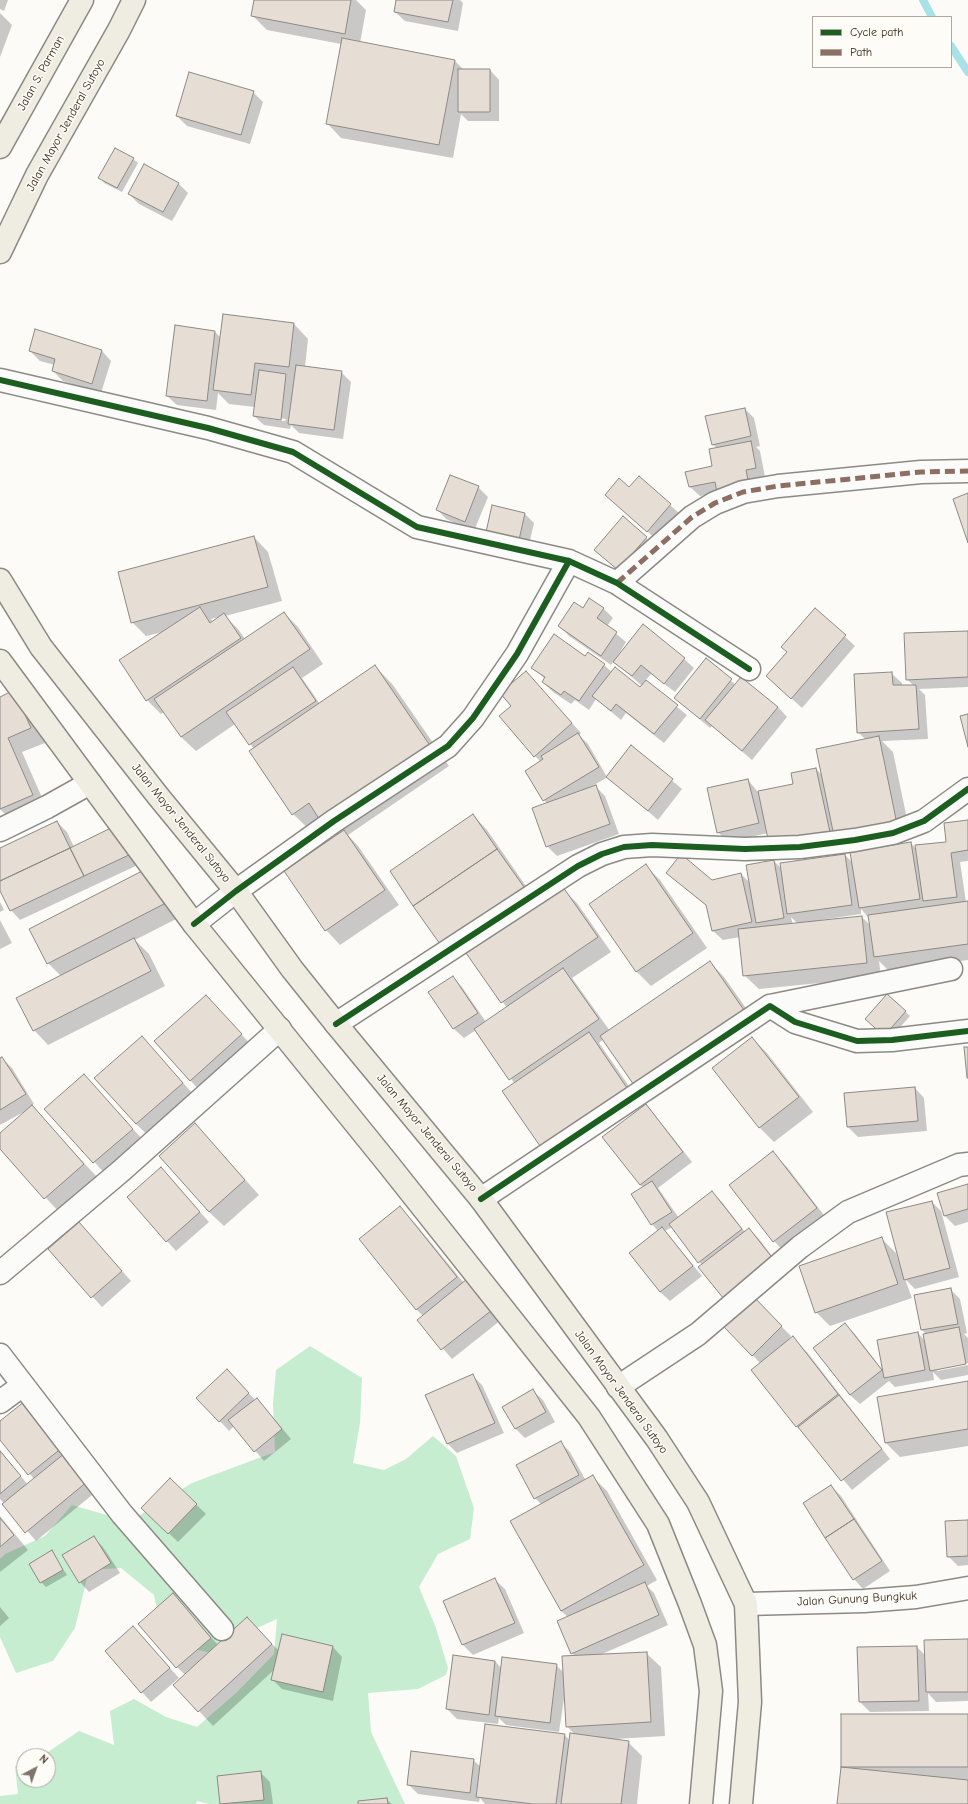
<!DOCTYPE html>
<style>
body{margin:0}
#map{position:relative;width:968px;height:1804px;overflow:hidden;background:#fcfbf8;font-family:"Comic Neue",sans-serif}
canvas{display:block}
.legend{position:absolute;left:812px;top:16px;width:140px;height:52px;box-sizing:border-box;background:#fdfcf7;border:1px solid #afa8a0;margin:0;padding:5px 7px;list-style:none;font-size:12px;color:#3b2a1e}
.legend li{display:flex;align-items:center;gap:8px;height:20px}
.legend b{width:20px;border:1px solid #afa8a0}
.north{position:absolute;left:16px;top:1748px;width:40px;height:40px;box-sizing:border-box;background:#fdfcf7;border:1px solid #afa8a0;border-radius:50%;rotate:41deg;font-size:11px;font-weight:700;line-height:16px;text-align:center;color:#3b2a1e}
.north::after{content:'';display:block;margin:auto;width:14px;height:18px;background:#7f736a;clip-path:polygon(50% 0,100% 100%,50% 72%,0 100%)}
</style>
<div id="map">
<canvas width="968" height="1804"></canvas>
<ul class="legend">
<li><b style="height:5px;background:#1b5e20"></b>Cycle path</li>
<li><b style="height:5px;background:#8d6e63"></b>Path</li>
</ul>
<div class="north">N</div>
</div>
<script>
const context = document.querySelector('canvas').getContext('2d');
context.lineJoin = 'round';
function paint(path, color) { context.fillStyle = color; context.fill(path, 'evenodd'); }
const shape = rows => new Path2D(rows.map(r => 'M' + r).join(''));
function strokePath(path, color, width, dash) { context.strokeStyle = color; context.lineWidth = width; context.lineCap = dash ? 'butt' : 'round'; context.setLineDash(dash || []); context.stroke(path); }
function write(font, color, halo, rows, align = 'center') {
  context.font = font + ' "Comic Neue",sans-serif'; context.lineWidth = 3; context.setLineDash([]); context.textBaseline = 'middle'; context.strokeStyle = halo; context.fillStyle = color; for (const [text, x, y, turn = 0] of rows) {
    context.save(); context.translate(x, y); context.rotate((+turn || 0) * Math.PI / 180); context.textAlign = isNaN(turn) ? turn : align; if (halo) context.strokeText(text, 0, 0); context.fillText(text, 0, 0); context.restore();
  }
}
paint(shape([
 [310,1346,362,1378,360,1423,353,1463,384,1470,406,1459,433,1436,456,1456,474,1508,470,1539,438,1554,419,1587,436,1628,448,1668,446,1675,418,1689,368,1693,371,1732,405,1804,209,1804,197,1801,196,1804,0,1804,0,1796,18,1794,15,1766,24,1763,24,1780,48,1780,48,1756,42,1756,79,1731,114,1745,110,1711,134,1699,166,1717,197,1727,237,1692,274,1654,277,1619,246,1633,211,1653,164,1642,154,1595,121,1568,89,1570,75,1628,53,1661,16,1673,0,1637,0,1559,5,1554,45,1536,72,1505,117,1518,140,1515,192,1483,275,1452,273,1404,276,1370]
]), '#c6edcf');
paint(shape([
 [0,0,8,0,4,11,0,9],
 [255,0,356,0,366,10,360,43,454,60,464,70,490,70,499,80,499,121,468,121,461,114,453,158,341,138,327,123,341,44,267,30,253,16],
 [397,0,460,0,463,3,458,31,405,21,395,12],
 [0,13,12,25,0,57],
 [253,92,263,102,250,144,187,126,177,116],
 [133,159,138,163,122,192,104,183,100,178],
 [178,183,188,193,172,221,139,204,129,194],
 [294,324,308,339,305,367,341,372,351,382,343,439,299,433,291,425,290,429,264,425,254,416,255,407,229,404,218,393,216,410,177,405,167,396,176,326,215,332,221,338],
 [263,416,286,419,285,421,263,418],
 [30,351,102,351,111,361,101,393,63,381,53,371,55,365,40,361],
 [745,409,754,418,760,446,756,447,760,451,765,477,719,493,700,496,690,487,713,467,717,448,712,444],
 [639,477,680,514,657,540,616,504],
 [478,487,488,497,474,531,446,519,437,509],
 [524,513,534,523,528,549,497,541],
 [254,537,268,552,282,601,225,616,238,629,245,639,284,613,298,627,323,664,302,678,320,704,375,666,393,685,449,766,348,835,358,846,399,905,340,945,326,930,337,836,324,824,312,832,293,814,254,749,235,724,196,751,181,737,164,712,161,714,147,700,163,632,146,636,132,622],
 [219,617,213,622,211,619],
 [646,538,656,547,628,579,605,559],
 [603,608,613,618,607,626,626,642,617,657,618,658,684,659,694,668,675,692,651,674,645,681,687,715,664,743,626,713,621,720,596,699,589,710,575,700,571,704,553,692,543,682,545,679,533,667,586,657,604,665,612,672,640,688,642,686,614,661,611,665,569,636,559,626,583,609],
 [815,609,855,646,802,708,767,676,788,653,782,647],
 [968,632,968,687,919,689,925,695,928,739,882,741,893,752,911,838,768,833,728,842,718,832,748,780,758,792,795,785,816,769,823,776,866,740,858,732,892,674,902,683,902,686,914,686,907,679],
 [706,660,736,685,778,707,787,717,752,760,712,726,710,728,675,698],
 [526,672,581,733,579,735,588,744,607,777,632,747,682,789,658,820,608,777,594,785,605,796,619,834,557,856,547,846,547,804,526,771,541,762,535,756,512,706],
 [0,698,28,706,45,743,22,752,47,809,14,823,0,809],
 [473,815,487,830,537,902,440,944],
 [968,821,968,861,960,862,966,902,968,902,968,960,889,971,879,961,881,977,759,989,744,975,740,937,723,940,713,931,708,907,667,873,712,881,741,874,750,883,774,861,781,868,845,855,853,863,911,843,916,849,947,843],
 [861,909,869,918,871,926,862,917,820,922,820,920,861,914],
 [791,917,798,924,793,925],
 [57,822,67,832,74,847,117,827,140,864,20,920,11,910,0,889,0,850],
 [646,866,660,880,707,948,651,986,636,971],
 [146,870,178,918,135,940,149,954,165,986,48,1045,34,1030,61,976,48,963],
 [563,889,577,903,611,952,572,978,610,1031,710,962,724,977,760,1028,651,1101,637,1087,604,1039,599,1043,640,1102,541,1146,504,1091,515,1084,476,1030,464,1038,454,1029,429,992,453,977,462,987,486,1022,507,1008,468,953],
 [0,902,4,910,0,912],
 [0,920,12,943,0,949],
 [206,996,255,1049,204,1095,190,1080],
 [888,996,910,1016,889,1040],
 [141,1037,196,1097,151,1138,136,1124],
 [752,1038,767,1053,813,1112,774,1142,760,1128,714,1068],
 [2,1058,12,1068,34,1104,31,1106,98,1178,59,1212,0,1148,0,1135,29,1109,0,1125,0,1060],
 [83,1075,146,1143,108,1177,46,1109],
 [915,1088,924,1098,927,1131,858,1137,848,1127],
 [646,1106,655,1115,692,1162,658,1188,679,1218,712,1192,722,1202,745,1232,749,1229,759,1239,783,1270,702,1265,672,1227,665,1231,702,1276,670,1301,660,1292,630,1253,658,1231,652,1224,643,1187,640,1185],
 [195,1124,259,1195,224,1226,209,1212],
 [773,1153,787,1167,830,1223,788,1256,774,1241],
 [161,1168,209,1222,176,1251,167,1241],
 [968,1185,968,1222,955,1226,945,1216,938,1194],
 [932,1202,941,1211,959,1277,915,1289,905,1279,912,1298,830,1326,816,1312,881,1238,896,1253,898,1259,899,1258],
 [400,1208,414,1222,464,1283,501,1320,452,1359,418,1320,423,1316,416,1309],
 [88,1233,131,1281,102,1307,49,1249],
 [950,1289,960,1299,967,1333,964,1334,968,1338,968,1363,937,1369,937,1371,968,1365,968,1375,941,1380,933,1372,934,1380,895,1387,889,1381,860,1404,850,1395,845,1324,855,1334,884,1372,918,1333,925,1341,926,1334,922,1330,915,1295],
 [754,1299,791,1336,788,1340,789,1341,793,1338,807,1352,890,1459,852,1490,810,1440,797,1427,752,1370,760,1363,725,1327],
 [472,1375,482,1385,504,1433,457,1453,448,1444,426,1396],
 [237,1380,255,1400,257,1399,266,1409,291,1439,264,1461,234,1426,229,1431,220,1421],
 [968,1382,968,1446,900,1457,886,1443],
 [533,1391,543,1400,555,1422,525,1438,515,1428],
 [35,1412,97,1491,36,1541,0,1499,0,1450,28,1485,34,1479,0,1438,0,1423],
 [560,1442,570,1452,586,1481,593,1477,607,1491,657,1580,647,1586,654,1593,668,1625,600,1655,646,1653,661,1667,665,1736,615,1739,628,1742,642,1756,637,1804,485,1804,480,1798,479,1802,418,1794,408,1784,473,1760,481,1767,564,1735,570,1740,575,1735,567,1726,565,1692,559,1732,506,1725,499,1718,498,1724,457,1719,447,1709,495,1661,502,1669,556,1665,564,1673,575,1656,572,1653,568,1617,561,1611,542,1505,535,1498,517,1465],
 [170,1479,206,1514,178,1542,152,1517],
 [831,1486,841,1496,890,1571,863,1589,854,1579],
 [0,1516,28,1550,0,1572],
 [968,1521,968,1565,958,1566,948,1556],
 [94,1538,103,1547,120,1573,89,1592,80,1582],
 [51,1552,67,1575,46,1587,41,1582],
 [495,1580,505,1589,524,1633,473,1655,463,1645,444,1601],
 [173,1595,218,1645,247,1618,279,1651,333,1647,342,1657,333,1701,282,1689,272,1679,275,1669,213,1726,199,1711,185,1675,177,1667],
 [0,1607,9,1618,0,1626],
 [133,1627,179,1678,151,1702,142,1692],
 [968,1640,968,1701,936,1702,928,1693,929,1711,870,1712,860,1702,917,1647,926,1656],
 [968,1715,968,1804,838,1804,842,1767],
 [260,1772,270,1782,273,1804,221,1804,218,1777],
 [386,1799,392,1804,359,1804]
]), '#0003');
strokePath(shape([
 [923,0,932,17],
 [951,46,968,72]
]), '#a9e1e8', 8);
const building = shape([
 [254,0,351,0,345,34,251,16,254,0],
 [396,0,453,0,448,22,394,12,396,0],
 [342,38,455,60,439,145,326,124,342,38],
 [458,69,490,69,490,112,458,112,458,69],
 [189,72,254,91,241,135,176,116,189,72],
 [115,148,134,158,117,188,98,178,115,148],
 [144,164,179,183,163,212,128,194,144,164],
 [223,314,294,323,289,367,255,363,251,395,213,390,223,314],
 [175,325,215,331,207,401,166,396,175,325],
 [35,329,102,350,92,384,52,371,55,359,29,351,35,329],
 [296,365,342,371,334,430,288,424,296,365],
 [259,370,286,374,281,420,253,416,259,370],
 [745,408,751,436,712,445,705,416,745,408],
 [751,441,756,468,746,470,749,485,717,492,715,482,689,487,685,472,712,466,709,449,751,441],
 [450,475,479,486,465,522,436,510,450,475],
 [639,476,671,504,647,532,605,495,619,478,629,487,639,476],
 [968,493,968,543,953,499,968,493],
 [492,505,525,513,519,540,486,532,492,505],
 [623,516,647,537,618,570,594,550,623,516],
 [254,536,268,587,131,623,118,572,254,536],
 [589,598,604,608,597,618,617,632,601,656,558,626,574,602,583,608,589,598],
 [200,607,210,623,224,613,241,638,146,701,119,660,200,607],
 [815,608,846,635,791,699,766,676,787,652,781,647,815,608],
 [284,612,310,649,181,737,154,699,284,612],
 [643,624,685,658,664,684,641,665,632,676,613,662,643,624],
 [968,631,968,677,906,680,904,633,968,631],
 [554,634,585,656,588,652,605,664,579,701,564,691,561,695,542,682,545,677,531,668,554,634],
 [706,658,732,679,700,719,674,698,706,658],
 [375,665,431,747,321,822,309,803,292,815,249,751,375,665],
 [293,667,316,701,249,745,226,712,293,667],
 [615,667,640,687,646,680,678,705,654,734,616,704,611,711,592,696,615,667],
 [526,671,572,723,534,757,499,716,511,706,500,693,526,671],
 [892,672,893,685,916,685,919,729,857,733,854,674,892,672],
 [741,677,778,707,742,751,705,720,741,677],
 [14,690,31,728,8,738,33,795,0,809,0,697,14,690],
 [968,714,968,747,960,716,968,714],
 [578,733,599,767,543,801,525,771,543,759,541,756,578,733],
 [879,736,897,824,834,836,816,749,879,736],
 [631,745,673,779,648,811,606,777,631,745],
 [816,768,830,832,769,844,758,791,793,784,791,773,816,768],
 [748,779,759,823,717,833,707,788,748,779],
 [596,785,610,824,546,847,532,808,596,785],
 [473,814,497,849,413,906,390,871,473,814],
 [968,820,968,850,951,853,957,897,923,901,915,845,946,842,944,823,968,820],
 [57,821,70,848,0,881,0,848,57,821],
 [117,825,131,854,84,876,70,848,117,825],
 [344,830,385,890,325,931,284,871,344,830],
 [911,842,920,899,859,908,850,852,911,842],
 [70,848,84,876,10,911,0,891,0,881,70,848],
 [497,849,524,887,440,944,413,906,497,849],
 [681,854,712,880,741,873,752,922,712,931,706,905,666,873,681,854],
 [845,854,852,905,787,914,780,863,845,854],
 [774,860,784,918,756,923,746,865,774,860],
 [646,864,693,933,636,972,589,904,646,864],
 [146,869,164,904,47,964,29,929,146,869],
 [563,887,598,937,501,1003,466,953,563,887],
 [968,901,968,944,874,957,868,915,968,901],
 [862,916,867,963,743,976,738,929,862,916],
 [134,938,151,971,33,1031,16,998,134,938],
 [710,961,746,1013,636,1088,600,1036,710,961],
 [563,968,599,1019,509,1080,474,1029,563,968],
 [453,976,478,1013,453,1029,428,992,453,976],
 [887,994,906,1011,884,1036,865,1019,887,994],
 [206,995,242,1034,190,1081,154,1041,206,995],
 [589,1032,627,1088,540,1146,502,1091,589,1032],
 [142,1036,183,1083,136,1124,94,1078,142,1036],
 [752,1037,799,1097,759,1128,712,1068,752,1037],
 [964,1047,968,1047,968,1078,967,1078,964,1047],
 [2,1057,26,1094,0,1110,0,1058,2,1057],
 [84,1074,133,1129,93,1163,44,1109,84,1074],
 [915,1087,918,1121,847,1127,844,1093,915,1087],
 [646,1104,683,1152,640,1185,602,1137,646,1104],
 [32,1105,84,1164,44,1199,0,1149,0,1133,32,1105],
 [195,1123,245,1180,209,1212,159,1156,195,1123],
 [773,1151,817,1208,773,1242,729,1185,773,1151],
 [161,1167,200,1212,166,1242,127,1197,161,1167],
 [652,1181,672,1212,651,1225,631,1194,652,1181],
 [968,1184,968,1209,944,1216,937,1193,968,1184],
 [712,1191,742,1229,698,1263,669,1224,712,1191],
 [932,1201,950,1268,904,1280,886,1212,932,1201],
 [400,1206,457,1277,416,1310,359,1239,400,1206],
 [79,1222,122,1271,91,1298,48,1249,79,1222],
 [662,1227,693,1266,660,1292,629,1253,662,1227],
 [749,1228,774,1260,724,1299,698,1267,749,1228],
 [882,1237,898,1284,815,1313,799,1266,882,1237],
 [467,1279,492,1310,441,1350,417,1320,467,1279],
 [951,1288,958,1324,921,1330,914,1295,951,1288],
 [754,1297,782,1326,752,1356,724,1327,754,1297],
 [845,1323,882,1370,850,1395,813,1348,845,1323],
 [959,1327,966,1364,930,1371,923,1334,959,1327],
 [918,1332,925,1370,884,1378,877,1340,918,1332],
 [793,1336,838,1394,796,1427,751,1370,793,1336],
 [227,1369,249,1393,219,1422,196,1398,227,1369],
 [473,1374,495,1423,447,1444,425,1395,473,1374],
 [968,1381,968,1429,885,1443,877,1397,968,1381],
 [533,1389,546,1412,515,1429,502,1407,533,1389],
 [839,1395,882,1449,841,1481,798,1427,839,1395],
 [257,1398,282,1429,254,1452,228,1420,257,1398],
 [25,1401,63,1447,28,1475,0,1440,0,1421,25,1401],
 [561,1441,579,1475,534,1499,516,1465,561,1441],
 [0,1451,21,1476,0,1494,0,1451],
 [65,1453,88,1481,25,1533,2,1504,65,1453],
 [593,1475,644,1565,561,1611,510,1521,593,1475],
 [170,1478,197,1504,168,1534,141,1508,170,1478],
 [831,1485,854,1519,825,1538,803,1503,831,1485],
 [0,1518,14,1535,0,1547,0,1518],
 [854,1519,882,1561,853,1580,825,1538,854,1519],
 [968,1520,968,1556,947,1557,945,1521,968,1520],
 [94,1536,111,1563,79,1583,62,1555,94,1536],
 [52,1550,63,1570,40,1583,29,1564,52,1550],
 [495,1578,515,1623,462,1645,443,1601,495,1578],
 [645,1582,659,1615,571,1654,557,1621,645,1582],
 [173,1593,211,1638,176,1668,138,1624,173,1593],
 [247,1617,272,1644,198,1712,173,1685,247,1617],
 [133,1626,170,1668,141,1693,105,1651,133,1626],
 [282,1634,333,1646,323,1692,271,1680,282,1634],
 [968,1639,968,1692,926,1692,924,1640,968,1639],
 [917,1646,919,1701,859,1702,857,1647,917,1646],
 [647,1652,651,1722,566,1727,562,1656,647,1652],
 [453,1655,495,1661,489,1715,446,1709,453,1655],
 [502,1657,557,1664,550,1723,495,1716,502,1657],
 [841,1714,968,1714,968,1767,841,1767,841,1714],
 [485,1724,565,1734,556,1804,533,1804,476,1797,485,1724],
 [570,1733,629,1741,621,1804,561,1804,570,1733],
 [411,1751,474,1759,470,1793,407,1785,411,1751],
 [841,1767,968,1780,968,1804,837,1804,841,1767],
 [261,1771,264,1800,220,1804,217,1776,261,1771],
 [387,1798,388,1804,358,1804,358,1801,387,1798]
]);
paint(building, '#e6ddd5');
strokePath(building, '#8d8985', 1);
const street = shape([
 [0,380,208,428,293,452,417,527,569,561,617,583,749,669],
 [617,583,692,517,715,503,743,492,778,486,921,472,968,471],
 [0,830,47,807,90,783],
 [194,924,236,891,334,821,448,746,473,718,517,654,569,561],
 [770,1006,951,969],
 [336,1024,578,866,602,854,624,847,652,845,745,849,800,847,855,840,893,833,924,821,968,789],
 [481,1199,770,1006,795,1022,857,1041,892,1040,968,1031],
 [0,1273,121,1171,280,1029],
 [0,1355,122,1514,222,1629],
 [618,1387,698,1334,800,1247,848,1212,959,1165,968,1164],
 [0,1402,23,1385],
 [746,1604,864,1601,916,1597,968,1588]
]);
const primary = shape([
 [0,147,82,0],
 [0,252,37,175,119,30,134,0],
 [0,580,41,647,158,796,236,891,292,969,336,1024,481,1199,657,1439,698,1502,746,1604,750,1702,741,1804],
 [0,661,194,924,389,1165,589,1417,658,1524,690,1604,705,1645,711,1691,701,1804]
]);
strokePath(street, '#8d8985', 25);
strokePath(primary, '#8d8985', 25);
strokePath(street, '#fbfbf9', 22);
strokePath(primary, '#efede2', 22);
strokePath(shape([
 [617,583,692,517,715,503,743,492,778,486,921,472,968,471]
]), '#8d6e63', 5, [10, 5]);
strokePath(shape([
 [0,380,208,428,293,452,417,527,569,561,617,583,749,669],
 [194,924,236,891,334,821,448,746,473,718,517,654,569,561],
 [336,1024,578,866,602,854,624,847,652,845,745,849,800,847,855,840,893,833,924,821,968,789],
 [481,1199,770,1006,795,1022,857,1041,892,1040,968,1031]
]), '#1b5e20', 6);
write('12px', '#3b2a1e', '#fdfcf7', [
 ["Jalan S. Parman",41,73,-61],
 ["Jalan Mayor Jenderal Sutoyo",66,125,-61],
 ["Jalan Mayor Jenderal Sutoyo",181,823,51],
 ["Jalan Mayor Jenderal Sutoyo",427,1133,50],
 ["Jalan Mayor Jenderal Sutoyo",621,1392,54],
 ["Jalan Gunung Bungkuk",857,1599,-3]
]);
</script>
